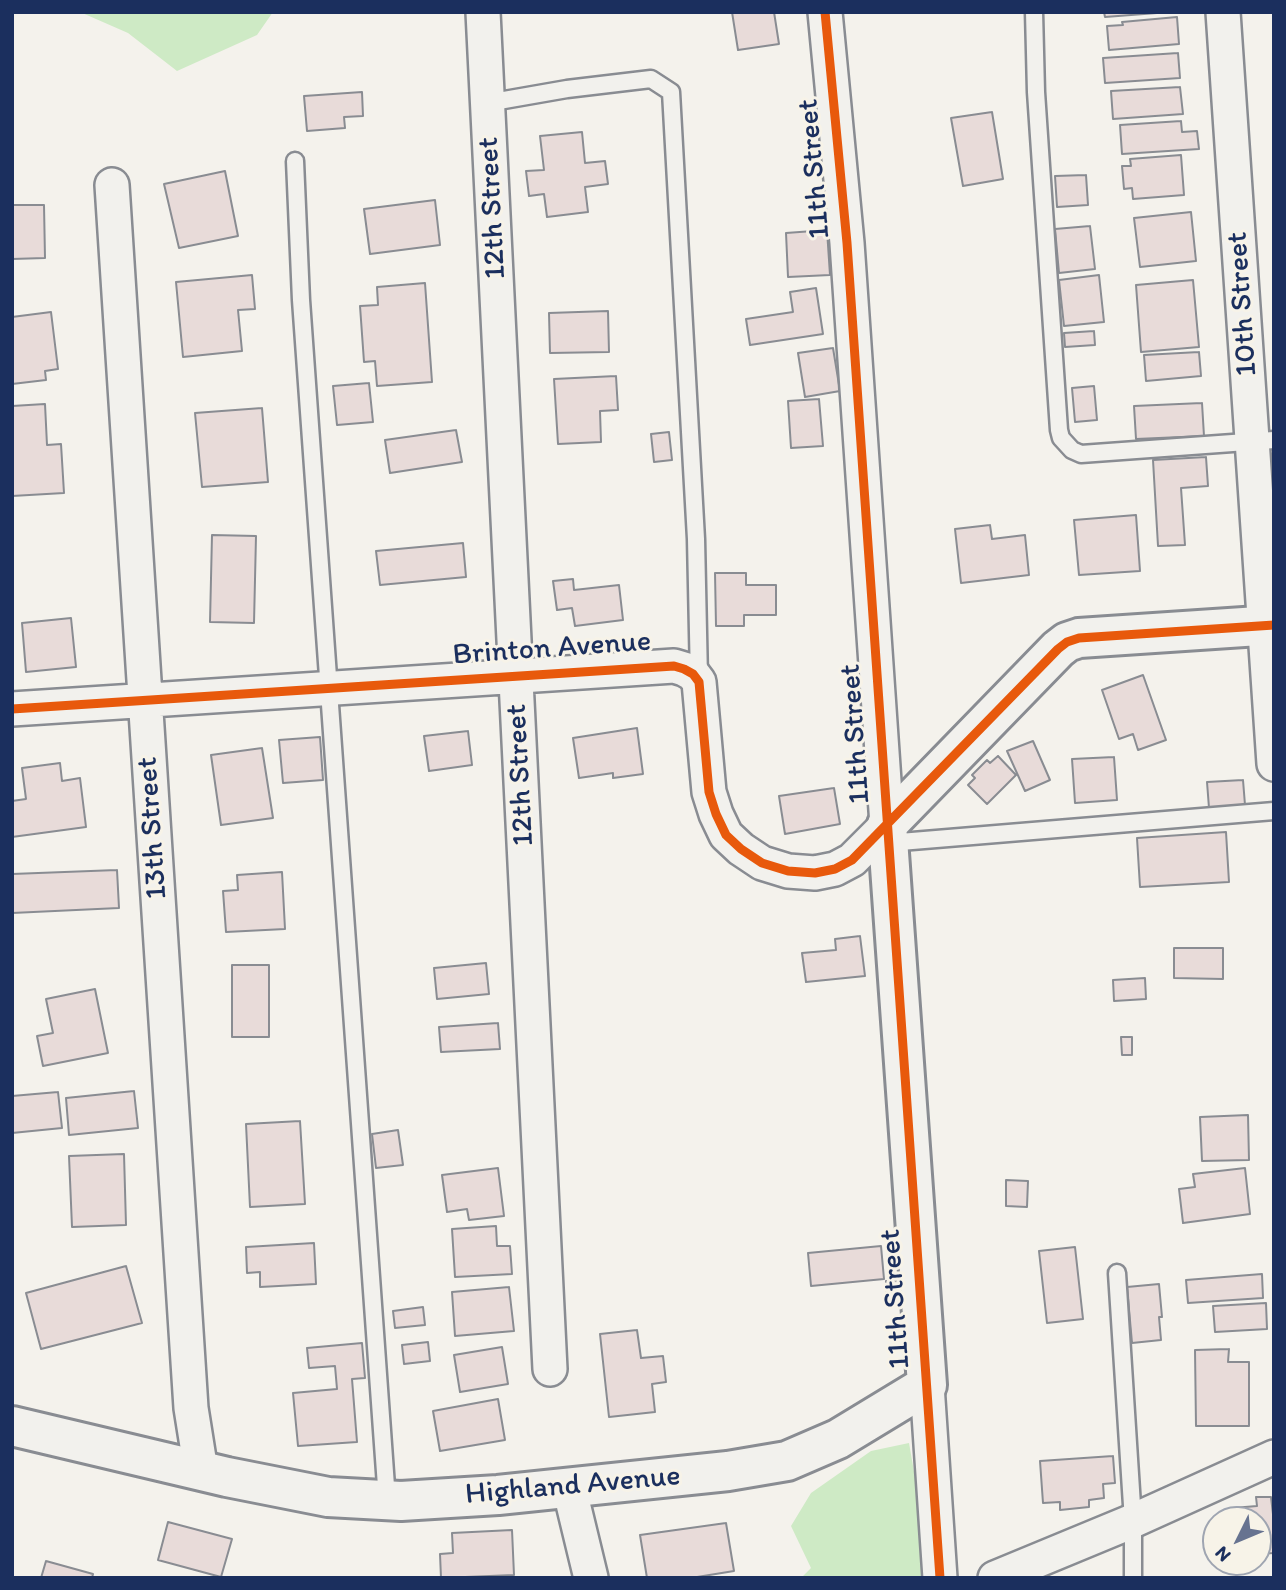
<!DOCTYPE html>
<style>
body{margin:0}
#map{position:relative;width:1286px;height:1590px;overflow:hidden;background:#f4f2ec;font-family:Itim,sans-serif}
canvas{display:block}
.frame{position:absolute;inset:0;border:14px solid #1b2f5e;pointer-events:none}
.north{position:absolute;left:1202px;top:1506px;width:70px;height:70px;box-sizing:border-box;background:#f7f3e8;border:2px solid #9fa5b1;border-radius:50%;rotate:227deg;font-size:19px;font-weight:700;line-height:28px;text-align:center;color:#1b2f5e}
.north::after{content:'';display:block;margin:auto;width:24px;height:32px;background:#677390;clip-path:polygon(50% 0,100% 100%,50% 72%,0 100%)}
</style>
<div id="map">
<canvas width="1286" height="1590"></canvas>
<div class="frame"></div>
<div class="north">N</div>
</div>
<script>
const context = document.querySelector('canvas').getContext('2d');
context.lineJoin = 'round';
function paint(path, color) { context.fillStyle = color; context.fill(path, 'evenodd'); }
const shape = rows => new Path2D(rows.map(r => 'M' + r).join(''));
function strokePath(path, color, width, dash) { context.strokeStyle = color; context.lineWidth = width; context.lineCap = dash ? 'butt' : 'round'; context.setLineDash(dash || []); context.stroke(path); }
function write(font, color, halo, rows, align = 'center') {
  context.font = font + ' Itim,sans-serif'; context.lineWidth = 6; context.setLineDash([]); context.textBaseline = 'middle'; context.strokeStyle = halo; context.fillStyle = color; for (const [text, x, y, turn = 0] of rows) {
    context.save(); context.translate(x, y); context.rotate((+turn || 0) * Math.PI / 180); context.textAlign = isNaN(turn) ? turn : align; if (halo) context.strokeText(text, 0, 0); context.fillText(text, 0, 0); context.restore();
  }
}
paint(shape([
 [80,12,273,12,257,35,177,71,128,33],
 [909,1443,923,1523,926,1578,801,1578,811,1568,791,1526,811,1493,871,1451]
]), '#ceeac5');
const building = shape([
 [732,12,774,12,779,44,738,50,732,12],
 [1104,12,1170,12,1105,17,1104,12],
 [1177,17,1179,44,1109,50,1107,26,1123,25,1122,22,1177,17],
 [1178,53,1180,78,1105,83,1103,58,1178,53],
 [1180,87,1183,114,1113,119,1111,91,1180,87],
 [362,92,363,116,344,117,345,128,307,131,304,96,362,92],
 [992,112,1003,179,963,186,951,118,992,112],
 [1181,121,1182,132,1197,131,1199,149,1122,154,1120,125,1181,121],
 [582,132,585,163,605,161,608,184,585,187,588,212,547,217,544,194,529,196,526,171,544,170,540,136,582,132],
 [1181,155,1184,195,1133,199,1132,188,1124,189,1122,166,1131,166,1130,159,1181,155],
 [225,171,238,236,179,248,164,184,225,171],
 [1086,175,1088,205,1057,207,1055,176,1086,175],
 [435,200,440,245,370,254,364,209,435,200],
 [12,205,44,205,45,258,12,259,12,205],
 [1191,212,1196,261,1140,267,1134,218,1191,212],
 [1090,226,1095,269,1059,273,1055,229,1090,226],
 [827,230,830,275,788,277,786,233,827,230],
 [252,275,255,309,238,310,242,351,183,357,176,282,252,275],
 [1099,275,1104,322,1064,326,1059,280,1099,275],
 [1193,280,1199,347,1141,352,1136,285,1193,280],
 [425,283,432,382,377,386,375,361,364,362,360,306,378,305,377,287,425,283],
 [816,288,823,334,750,345,746,319,793,312,790,292,816,288],
 [608,311,609,352,550,353,549,313,608,311],
 [51,312,58,369,45,371,46,380,12,384,12,317,51,312],
 [1094,331,1095,345,1065,347,1064,333,1094,331],
 [833,348,840,391,805,397,798,353,833,348],
 [1199,352,1201,376,1146,381,1144,355,1199,352],
 [616,376,618,410,600,411,601,442,558,444,554,379,616,376],
 [369,383,373,422,337,425,333,386,369,383],
 [1094,386,1097,420,1075,422,1072,388,1094,386],
 [819,399,823,446,791,448,788,401,819,399],
 [1202,403,1204,436,1136,439,1134,406,1202,403],
 [45,404,47,445,61,444,64,493,12,496,12,406,45,404],
 [262,408,268,482,202,487,195,413,262,408],
 [456,430,462,462,390,473,385,440,456,430],
 [669,432,672,460,654,462,651,434,669,432],
 [1206,457,1208,486,1181,488,1185,545,1158,546,1153,460,1206,457],
 [1136,515,1140,571,1079,575,1074,520,1136,515],
 [990,525,992,539,1025,535,1029,575,961,583,955,529,990,525],
 [212,535,256,536,254,623,210,622,212,535],
 [463,543,466,577,380,585,376,551,463,543],
 [715,573,746,573,746,585,776,585,776,615,744,615,744,626,716,626,715,573],
 [573,579,574,590,619,585,623,620,575,626,572,608,557,610,553,581,573,579],
 [71,618,76,667,26,672,22,623,71,618],
 [1143,675,1166,740,1138,750,1133,734,1119,739,1102,690,1143,675],
 [637,728,643,774,613,778,613,773,579,778,573,738,637,728],
 [468,731,472,765,429,771,424,736,468,731],
 [320,737,323,780,283,783,279,740,320,737],
 [1033,741,1050,780,1025,791,1007,751,1033,741],
 [262,748,273,818,221,825,211,755,262,748],
 [998,756,1016,775,987,804,968,785,975,778,972,775,987,760,990,763,998,756],
 [1114,757,1117,800,1075,803,1072,759,1114,757],
 [60,763,62,781,80,778,86,827,12,837,12,801,26,799,22,768,60,763],
 [1243,780,1245,805,1209,808,1207,782,1243,780],
 [834,788,840,824,785,834,779,796,834,788],
 [1226,832,1229,882,1140,887,1137,838,1226,832],
 [117,870,119,908,12,913,12,874,117,870],
 [282,872,285,929,226,932,223,891,238,890,237,875,282,872],
 [860,936,865,976,806,982,802,953,836,950,835,939,860,936],
 [1174,948,1223,948,1223,979,1174,978,1174,948],
 [486,963,489,994,437,999,434,968,486,963],
 [232,965,269,965,269,1037,232,1037,232,965],
 [1145,978,1146,999,1114,1001,1113,980,1145,978],
 [95,989,108,1053,43,1066,37,1036,53,1033,46,999,95,989],
 [498,1023,500,1049,441,1052,439,1027,498,1023],
 [1121,1037,1132,1037,1132,1055,1122,1055,1121,1037],
 [134,1091,138,1128,69,1135,66,1098,134,1091],
 [58,1092,62,1128,12,1133,12,1096,58,1092],
 [1248,1115,1249,1160,1202,1161,1200,1117,1248,1115],
 [300,1121,305,1204,250,1207,246,1124,300,1121],
 [398,1130,403,1165,376,1168,372,1134,398,1130],
 [124,1154,126,1225,72,1227,69,1156,124,1154],
 [498,1168,504,1216,469,1220,467,1209,447,1212,442,1175,498,1168],
 [1245,1168,1250,1214,1183,1223,1179,1189,1195,1187,1193,1174,1245,1168],
 [1006,1180,1028,1181,1027,1207,1006,1206,1006,1180],
 [496,1226,497,1246,510,1246,512,1274,455,1277,452,1229,496,1226],
 [314,1243,316,1284,260,1287,260,1272,247,1273,246,1247,314,1243],
 [881,1246,884,1279,811,1286,808,1253,881,1246],
 [1075,1247,1083,1319,1047,1323,1039,1251,1075,1247],
 [126,1266,142,1323,41,1349,26,1293,126,1266],
 [1262,1274,1263,1298,1188,1303,1186,1280,1262,1274],
 [908,1280,909,1302,887,1303,886,1281,908,1280],
 [1159,1284,1162,1317,1159,1317,1161,1340,1132,1343,1127,1287,1159,1284],
 [509,1287,514,1331,455,1336,452,1292,509,1287],
 [1266,1303,1267,1329,1215,1332,1213,1306,1266,1303],
 [423,1307,425,1325,395,1328,393,1311,423,1307],
 [637,1330,641,1358,663,1356,666,1382,652,1384,655,1412,609,1417,600,1334,637,1330],
 [428,1342,430,1361,404,1364,402,1345,428,1342],
 [362,1343,365,1378,352,1379,357,1442,298,1446,293,1393,337,1389,335,1366,309,1368,307,1348,362,1343],
 [502,1347,508,1384,460,1392,454,1355,502,1347],
 [1229,1349,1228,1362,1249,1362,1249,1426,1196,1426,1195,1350,1229,1349],
 [498,1399,505,1440,440,1451,433,1411,498,1399],
 [1113,1456,1115,1483,1103,1484,1104,1498,1089,1500,1089,1507,1060,1510,1060,1502,1043,1503,1040,1461,1113,1456],
 [1256,1497,1271,1497,1274,1523,1274,1553,1258,1554,1258,1520,1233,1520,1233,1508,1257,1506,1256,1497],
 [168,1522,232,1539,221,1577,158,1560,168,1522],
 [726,1523,734,1571,691,1578,647,1578,640,1535,726,1523],
 [512,1530,514,1575,441,1578,440,1554,453,1553,452,1533,512,1530],
 [46,1561,93,1574,92,1578,41,1578,46,1561]
]);
paint(building, '#e8dbd9');
strokePath(building, '#898c92', 2);
const lane = shape([
 [1034,12,1036,92,1059,430,1061,438,1072,450,1081,454,1274,440],
 [487,103,567,89,651,79,671,92,696,539,699,679],
 [295,161,301,300,387,1500],
 [888,843,1274,811],
 [1117,1273,1133,1521,1133,1578]
]);
const street = shape([
 [483,12,550,1369],
 [1223,12,1274,764],
 [112,185,191,1408,201,1471],
 [12,709,674,666,684,669,693,674,699,682,709,792,716,814,726,835,741,849,762,863,788,871,815,873,835,869,852,860,887,825,847,243,825,12],
 [927,1385,940,1578],
 [569,1487,591,1578],
 [995,1578,1128,1523,1274,1457]
]);
const secondary = shape([
 [12,1426,227,1477,328,1497,401,1501,498,1495,728,1471,787,1461,838,1439,927,1385,887,825,1058,649,1067,642,1079,638,1274,625]
]);
strokePath(lane, '#898c92', 21);
strokePath(street, '#898c92', 38);
strokePath(secondary, '#898c92', 44);
strokePath(lane, '#f2f1ed', 16);
strokePath(street, '#f2f1ed', 33);
strokePath(secondary, '#f2f1ed', 38);
strokePath(shape([
 [825,12,847,243,940,1578],
 [12,709,674,666,684,669,693,674,699,682,709,792,716,814,726,835,741,849,762,863,788,871,815,873,835,869,852,860,1058,649,1067,642,1079,638,1274,625]
]), '#e8590c', 9);
write('30px', '#1b2f5e', '#f7f3e8', [
 ["11th Street",815,169,-95],
 ["12th Street",493,208,-93],
 ["10th Street",1243,304,-94],
 ["Brinton Avenue",552,649,-4],
 ["11th Street",856,734,-94],
 ["12th Street",521,775,-93],
 ["13th Street",153,828,-94],
 ["11th Street",896,1299,-94],
 ["Highland Avenue",573,1486,-5]
]);
</script>
